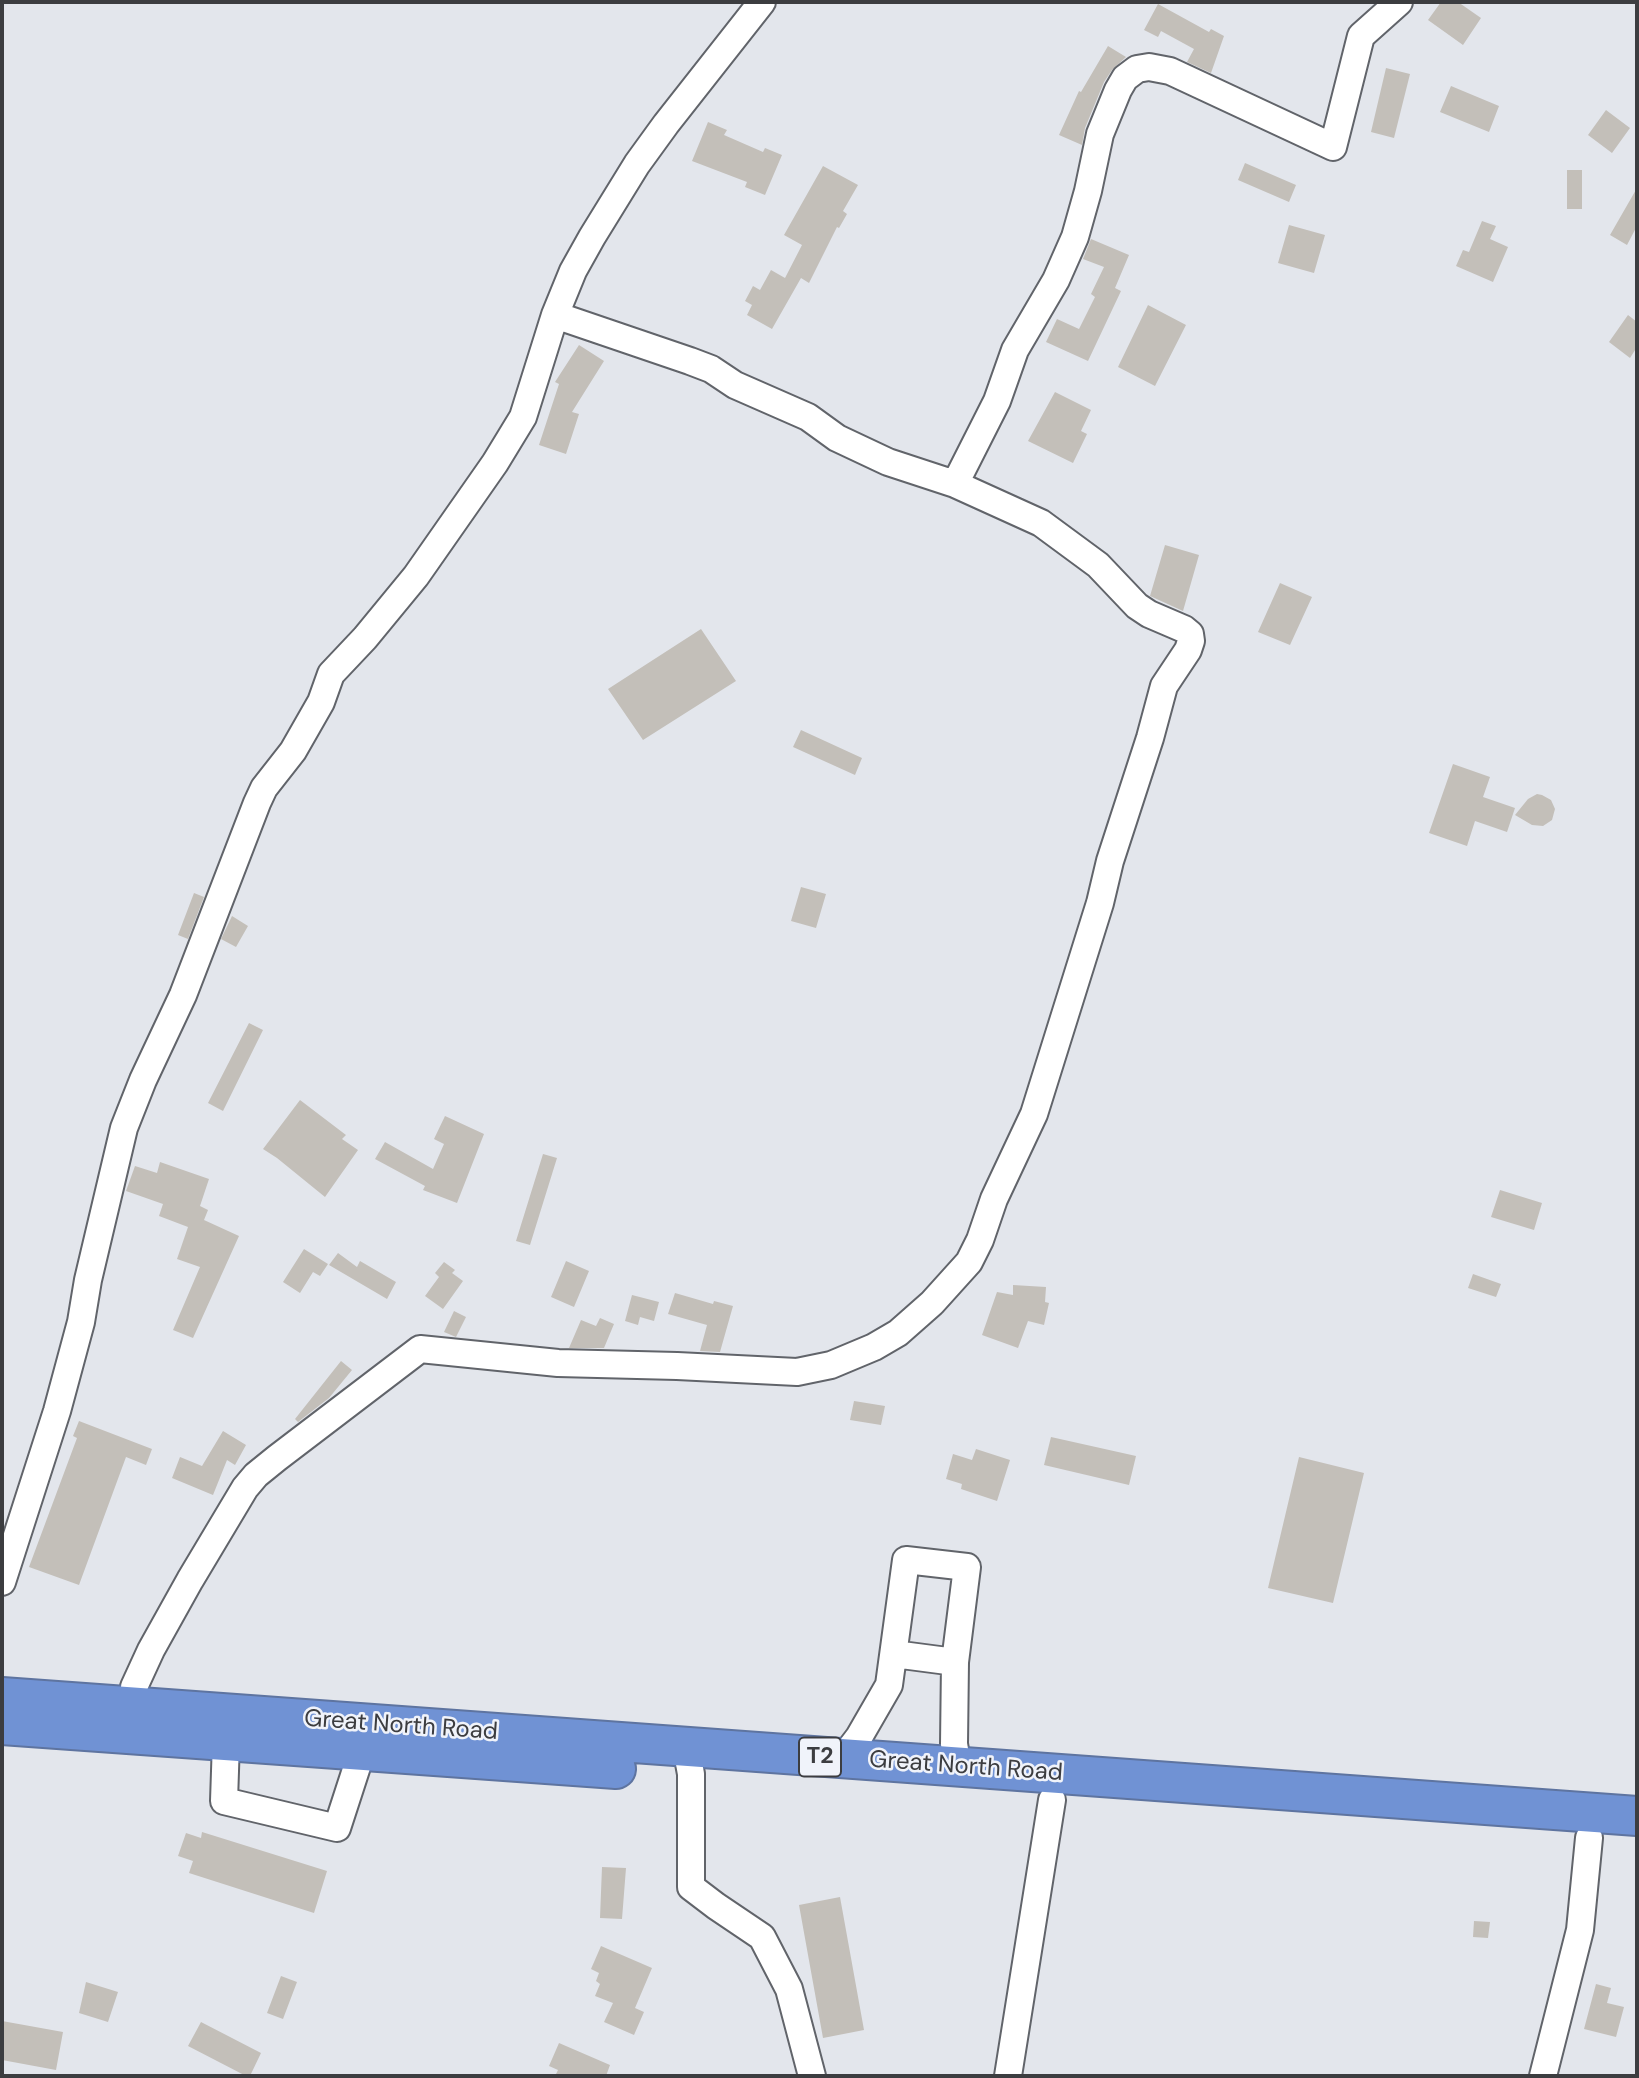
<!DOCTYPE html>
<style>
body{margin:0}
#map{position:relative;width:1639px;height:2078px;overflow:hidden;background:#e3e6ec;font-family:"DM Sans",sans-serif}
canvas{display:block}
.frame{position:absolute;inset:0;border:4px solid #3c3d40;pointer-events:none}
</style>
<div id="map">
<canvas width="1639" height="2078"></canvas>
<div class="frame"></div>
</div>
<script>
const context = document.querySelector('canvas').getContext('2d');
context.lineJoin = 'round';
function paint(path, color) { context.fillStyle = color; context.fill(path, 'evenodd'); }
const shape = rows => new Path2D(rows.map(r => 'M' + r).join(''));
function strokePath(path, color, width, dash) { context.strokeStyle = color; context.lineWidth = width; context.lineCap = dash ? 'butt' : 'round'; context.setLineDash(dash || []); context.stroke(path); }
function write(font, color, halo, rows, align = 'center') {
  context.font = font + ' "DM Sans",sans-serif'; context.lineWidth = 5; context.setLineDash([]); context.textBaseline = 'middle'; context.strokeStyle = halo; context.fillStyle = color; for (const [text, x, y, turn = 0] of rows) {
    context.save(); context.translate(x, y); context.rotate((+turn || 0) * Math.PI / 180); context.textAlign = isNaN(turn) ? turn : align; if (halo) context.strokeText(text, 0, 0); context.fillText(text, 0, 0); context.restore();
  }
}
paint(shape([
 [1441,2,1458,2,1481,18,1463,45,1428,20],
 [1158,4,1209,32,1211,29,1224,36,1211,73,1187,62,1194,49,1161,31,1158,37,1144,30],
 [1108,46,1126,57,1112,70,1104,82,1085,128,1082,145,1059,135,1079,91,1081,92],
 [1386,68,1410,74,1394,138,1371,132],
 [1451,86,1499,106,1489,132,1440,112],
 [1606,110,1630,128,1612,153,1588,135],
 [708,122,727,130,724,135,763,152,765,148,782,155,765,195,745,187,747,182,692,161],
 [1245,163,1296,185,1289,202,1238,180],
 [823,166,858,185,843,211,847,214,839,228,837,227,809,283,801,278,772,329,747,315,752,305,745,301,753,286,760,290,771,270,785,278,802,245,784,235],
 [1567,170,1582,170,1582,209,1567,209],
 [1637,188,1637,226,1627,245,1610,235],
 [1482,221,1496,226,1490,239,1508,247,1493,282,1456,266,1463,250,1469,252],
 [1289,225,1325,235,1314,273,1278,263],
 [1091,239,1129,255,1115,288,1121,291,1088,361,1046,342,1057,319,1079,329,1095,297,1091,294,1104,267,1083,259],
 [1148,305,1186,325,1155,386,1118,367],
 [1628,315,1637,322,1637,347,1630,358,1609,342],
 [579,345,604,361,572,412,579,414,566,454,539,445,559,384,555,382],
 [1055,392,1091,410,1081,431,1087,434,1073,463,1028,441],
 [1165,545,1199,555,1183,611,1150,596],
 [1280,583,1312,597,1290,645,1258,632],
 [701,629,736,681,643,740,608,689],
 [801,730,862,758,855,775,793,747],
 [1453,764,1490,777,1483,797,1515,808,1507,832,1475,821,1467,846,1429,833],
 [1537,794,1542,795,1551,800,1555,809,1552,820,1543,826,1532,825,1515,815,1528,799],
 [801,887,826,894,816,928,791,921],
 [194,893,204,897,188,939,178,935],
 [232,916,248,926,236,947,221,939],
 [249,1023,263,1030,223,1111,208,1103],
 [300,1100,346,1135,342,1139,358,1150,325,1197,277,1158,263,1149],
 [445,1116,484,1134,457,1203,423,1190,425,1186,375,1159,385,1142,433,1169,444,1144,434,1139],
 [543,1154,557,1158,530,1245,516,1241],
 [160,1162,209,1179,200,1206,208,1210,204,1220,239,1236,193,1338,173,1330,200,1267,177,1259,188,1227,159,1216,163,1204,126,1191,135,1166,157,1173],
 [1500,1190,1542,1203,1534,1230,1491,1217],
 [304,1249,328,1264,320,1276,313,1272,300,1293,283,1282],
 [338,1253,357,1267,360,1261,396,1282,387,1299,329,1265],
 [566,1261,589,1271,574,1307,551,1297],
 [444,1262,455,1270,452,1273,463,1281,443,1309,425,1296,439,1277,435,1273],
 [1473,1274,1501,1284,1496,1297,1468,1288],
 [1013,1285,1046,1287,1045,1302,1049,1303,1044,1325,1028,1321,1018,1348,982,1335,997,1292,1013,1295],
 [675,1293,713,1304,714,1301,733,1306,720,1352,700,1351,707,1325,668,1314],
 [632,1295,659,1302,654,1321,640,1317,638,1325,625,1321],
 [454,1311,466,1317,456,1337,444,1332],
 [600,1318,614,1324,604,1348,569,1348,581,1320,596,1326],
 [341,1361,352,1370,329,1398,298,1422,295,1419],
 [854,1401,885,1406,881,1425,850,1420],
 [79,1421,152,1449,146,1465,126,1457,79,1585,29,1567,77,1438,73,1436],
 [223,1431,246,1445,235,1465,227,1460,213,1495,172,1478,180,1457,202,1466],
 [1051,1437,1136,1456,1129,1485,1044,1465],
 [976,1449,1010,1460,997,1501,961,1489,962,1484,946,1479,953,1454,972,1460],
 [1299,1457,1364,1473,1333,1603,1268,1588],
 [202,1832,327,1871,314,1913,189,1873,193,1861,178,1856,186,1833,201,1838],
 [602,1867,626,1868,622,1919,600,1918],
 [840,1897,864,2030,823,2038,799,1905],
 [1474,1921,1490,1922,1488,1938,1473,1937],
 [601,1946,652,1968,635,2008,644,2012,634,2035,604,2022,613,2003,595,1996,600,1984,596,1981,599,1973,591,1969],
 [281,1976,297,1982,283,2019,267,2013],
 [86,1982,118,1992,108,2022,79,2013],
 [1596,1984,1611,1988,1607,2003,1624,2007,1616,2037,1584,2029],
 [2,2021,63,2032,56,2070,2,2060],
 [201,2022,261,2053,250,2076,246,2076,188,2046],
 [559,2043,610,2065,606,2076,555,2076,558,2070,549,2066]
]), '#c3bfb9');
const minor = shape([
 [955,484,997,401,1015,350,1056,280,1075,237,1088,191,1100,134,1118,90,1125,78,1137,69,1149,67,1170,71,1333,147,1361,36,1399,2],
 [2,1582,57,1411,81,1322,88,1280,124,1128,143,1080,183,995,257,803,264,788,293,751,321,702,331,674,365,638,416,576,495,463,523,417,555,315,573,271,592,237,637,164,666,124,762,2],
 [894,1654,955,1662],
 [134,1707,134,1687,151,1650,190,1580,245,1488,256,1475,277,1458,420,1349,558,1363,677,1366,797,1372,831,1365,874,1347,898,1333,932,1303,969,1262,980,1240,994,1199,1034,1114,1100,903,1110,861,1150,738,1164,686,1188,650,1191,641,1190,634,1184,629,1149,614,1137,606,1098,565,1041,523,955,484,888,462,837,438,808,417,735,385,711,369,690,361,555,315],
 [226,1741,224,1801,337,1828,362,1751],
 [686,1747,691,1774,691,1887,716,1906,762,1937,789,1989,812,2076],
 [843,1758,859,1737,889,1685,906,1560,967,1567,955,1662,954,1744,958,1767],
 [1008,2076,1052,1800],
 [1543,2076,1580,1930,1589,1838]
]);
const highway = shape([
 [2,1697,1637,1816],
 [2,1725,616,1769]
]);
strokePath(minor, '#61646a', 30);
strokePath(highway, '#5e74a0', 42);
strokePath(minor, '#fff', 26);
strokePath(highway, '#7092d4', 38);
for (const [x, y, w] of [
 [820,1757,42]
]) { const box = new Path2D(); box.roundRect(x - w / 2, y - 19.5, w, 39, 5); context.fillStyle = '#f0f3fa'; context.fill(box); strokePath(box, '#3c3d40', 2); }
write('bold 23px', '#3c3d40', null, [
 ["T2",820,1757]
]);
write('24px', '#3c3d40', '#f0f3fa', [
 ["Great North Road",401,1726,4],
 ["Great North Road",966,1767,4]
]);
</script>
